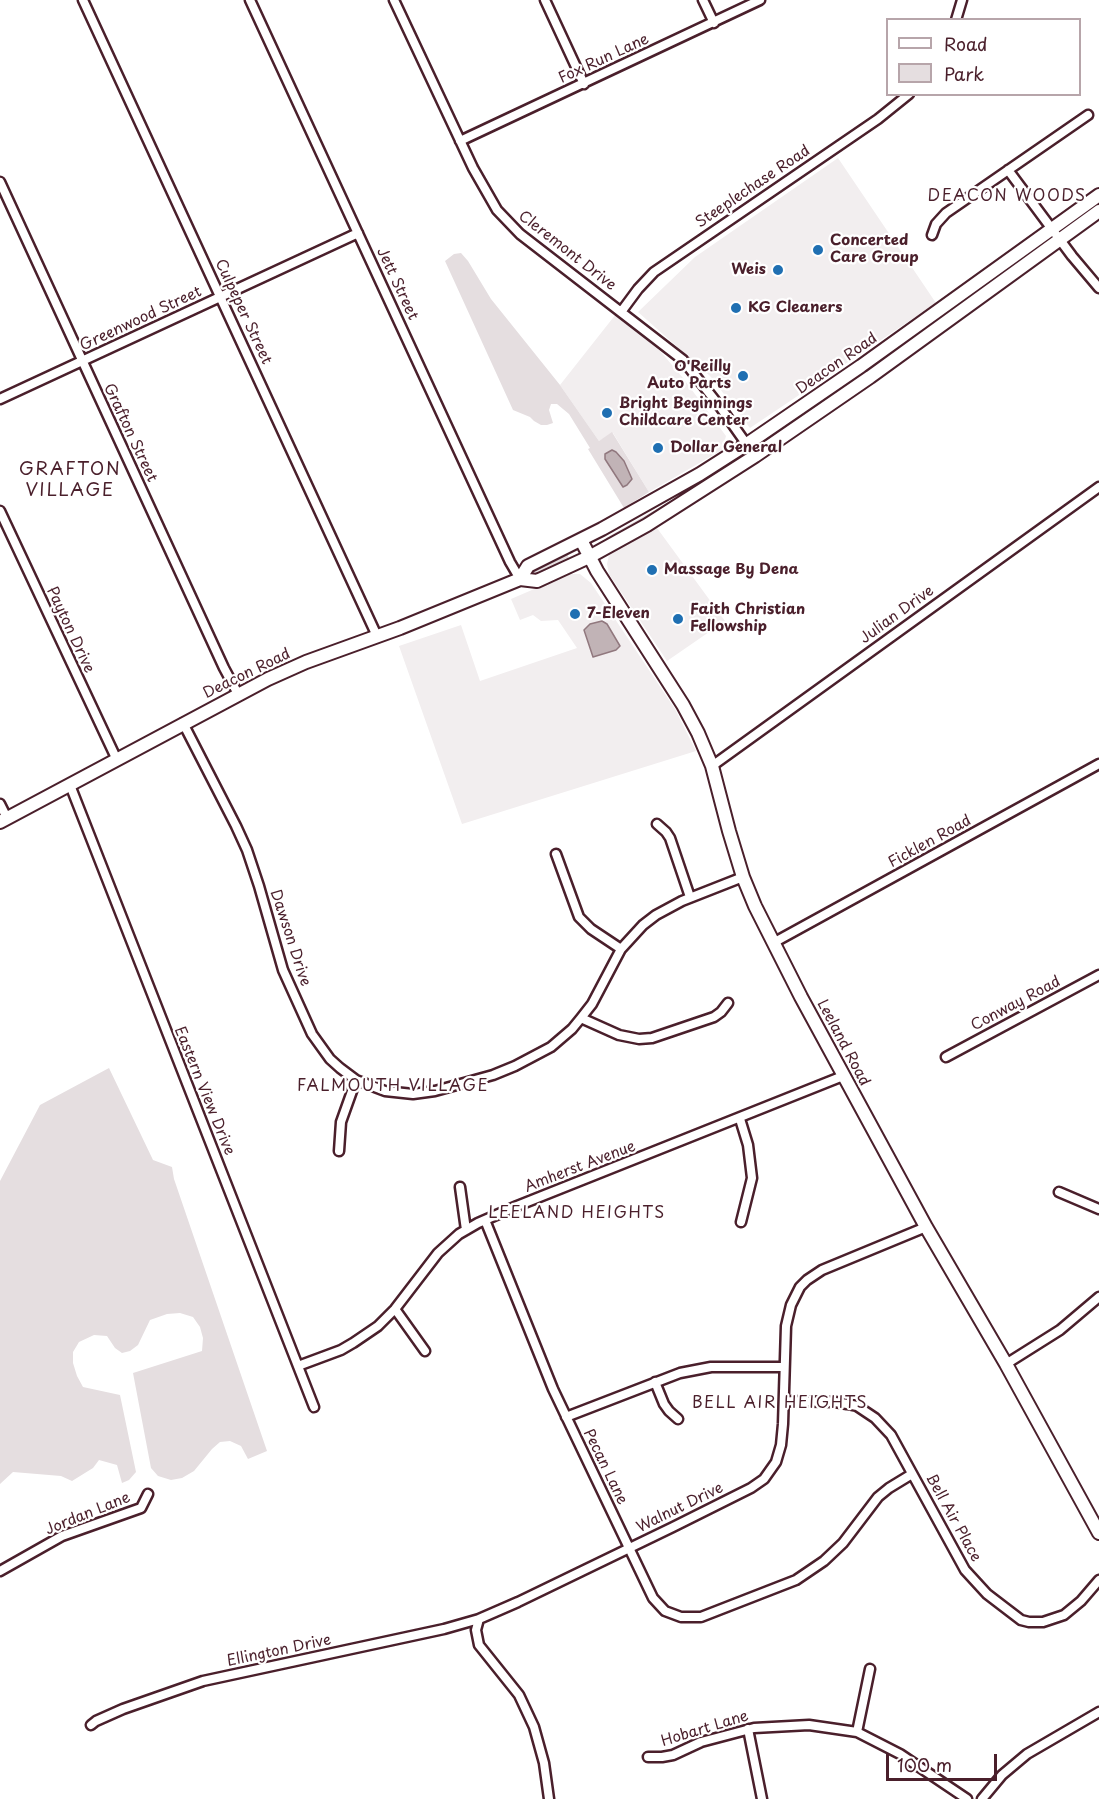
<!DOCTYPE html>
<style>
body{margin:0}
#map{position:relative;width:1099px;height:1799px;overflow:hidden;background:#fff;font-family:"Playpen Sans",sans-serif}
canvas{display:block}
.legend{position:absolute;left:886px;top:18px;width:195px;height:78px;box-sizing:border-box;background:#fff;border:2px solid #b7a5aa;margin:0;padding:8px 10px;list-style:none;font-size:18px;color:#4a1f2b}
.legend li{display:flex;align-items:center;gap:12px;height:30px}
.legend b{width:30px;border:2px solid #b7a5aa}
.scale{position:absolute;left:886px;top:1754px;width:111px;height:27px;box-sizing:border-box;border:3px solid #4a1f2b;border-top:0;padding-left:8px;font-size:18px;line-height:21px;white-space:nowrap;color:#4a1f2b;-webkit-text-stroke:4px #fff;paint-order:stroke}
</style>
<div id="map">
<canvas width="1099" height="1799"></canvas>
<ul class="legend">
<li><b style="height:8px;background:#fff"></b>Road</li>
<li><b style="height:16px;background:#e5dee0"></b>Park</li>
</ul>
<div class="scale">100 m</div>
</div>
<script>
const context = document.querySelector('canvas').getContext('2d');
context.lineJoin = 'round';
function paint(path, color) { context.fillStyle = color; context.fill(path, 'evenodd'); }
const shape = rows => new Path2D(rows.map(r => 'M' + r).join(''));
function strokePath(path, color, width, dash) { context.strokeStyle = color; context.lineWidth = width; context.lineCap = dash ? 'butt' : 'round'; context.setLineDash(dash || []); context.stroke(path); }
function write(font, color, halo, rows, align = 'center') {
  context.font = font + ' "Playpen Sans",sans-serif'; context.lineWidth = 4.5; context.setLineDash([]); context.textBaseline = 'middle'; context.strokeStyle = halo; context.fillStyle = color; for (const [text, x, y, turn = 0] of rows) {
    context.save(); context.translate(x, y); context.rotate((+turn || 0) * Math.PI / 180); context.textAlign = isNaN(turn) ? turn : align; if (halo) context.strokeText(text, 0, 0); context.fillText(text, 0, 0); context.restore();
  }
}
paint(shape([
 [838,158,936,303,750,428,710,376,638,312,695,257],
 [616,314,661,352,683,378,726,436,722,450,649,492,613,433,599,441,560,385],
 [657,528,725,621,667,661,609,574,607,564,609,555,613,552],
 [569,574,580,574,591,583,675,709,696,751,462,824,399,646,461,625,480,681,577,648,558,620,541,621,533,615,520,620,511,599]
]), '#f2eeef');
paint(shape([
 [461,253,468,261,491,299,560,385,599,441,612,432,649,492,624,508,588,449,590,448,569,414,557,404,551,404,549,410,553,423,547,425,541,425,534,421,530,417,513,410,445,261,454,254],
 [1015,262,965,303,914,339,961,300],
 [690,490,681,498,607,542,606,541,606,538],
 [565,554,568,555,569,561,540,575,535,575,533,571,535,568],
 [109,1068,153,1160,172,1167,174,1179,267,1451,248,1459,241,1446,230,1441,220,1442,212,1449,194,1471,182,1478,171,1480,158,1476,151,1468,133,1373,202,1351,203,1338,200,1327,193,1317,180,1313,167,1314,150,1320,138,1345,130,1351,122,1353,115,1348,107,1336,94,1335,79,1342,73,1352,73,1363,77,1376,83,1387,120,1395,136,1472,129,1480,122,1483,117,1465,99,1460,93,1468,72,1481,61,1476,13,1472,0,1484,0,1181,40,1105]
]), '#e5dee0');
const water = shape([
 [612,450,616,452,624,461,632,479,627,485,623,487,605,459,605,454,612,450],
 [602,621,607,624,620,646,616,650,593,657,584,630,590,624,602,621]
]);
paint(water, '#c1b3b6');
strokePath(water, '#91787e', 1.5);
const street = shape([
 [83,0,377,636],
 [250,0,510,562,520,579],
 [394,0,473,168,497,210,520,234,683,360,721,408,750,449],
 [545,0,584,84],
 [703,0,714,23],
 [956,20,962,0],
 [460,141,760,0],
 [1008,170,1072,256,1099,288],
 [0,182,224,668,238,694],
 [932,235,936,224,946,213,1088,115],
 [621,312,638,289,654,272,878,119,909,94],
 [0,399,358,233],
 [0,511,117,760],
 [183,723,236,826,247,850,259,886,283,970,312,1034,330,1059,340,1068,356,1080,385,1091,413,1094,435,1091,493,1075,515,1066,551,1047,572,1029,581,1018,592,1004,621,949,643,925,656,915,682,901,743,877],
 [712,766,1099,487],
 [70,785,314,1407],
 [0,804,7,818],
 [657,824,666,832,670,838,690,897],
 [556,854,579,917,591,929,621,949],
 [773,943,1099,764],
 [581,1018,619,1035,639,1039,652,1038,714,1017,721,1012,728,1003],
 [946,1057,1099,975],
 [740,1119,748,1145,752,1178,741,1222],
 [339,1151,341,1122,356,1080],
 [460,1187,466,1230],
 [1059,1192,1099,1209],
 [485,1220,553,1389,653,1598,665,1611,681,1617,701,1617,796,1580,824,1561,843,1543,878,1497,889,1488,912,1474],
 [395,1309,425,1351],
 [1006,1364,1060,1330,1099,1297],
 [298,1366,341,1350,353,1343,378,1326,395,1309,438,1253,459,1234,478,1223,517,1206,843,1076],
 [655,1382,664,1404,669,1411,678,1419],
 [784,1401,835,1402,847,1404,857,1406,875,1418,891,1435,965,1570,987,1594,1021,1620,1029,1622,1043,1622,1064,1615,1081,1601,1099,1580],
 [566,1417,680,1373,711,1367,784,1367],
 [0,1571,62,1536,141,1508,148,1494],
 [91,1725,96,1721,123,1709,203,1681,444,1629,479,1619],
 [748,1729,762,1799],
 [857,1732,870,1669],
 [648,1757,662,1757,673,1755,701,1742,754,1728,809,1725,857,1732,900,1754,967,1799],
 [549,1799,544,1763,534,1727,519,1695,479,1645,476,1630,479,1619,518,1602,673,1527,751,1488,764,1479,776,1462,781,1445,783,1424,786,1326,791,1305,800,1287,807,1280,822,1270,926,1227],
 [982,1799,1002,1775,1027,1754,1099,1712]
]);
const secondary = shape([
 [581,540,597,571,683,705,698,733,712,766,729,831,743,877,755,906,801,997,926,1227,1006,1364,1099,1533],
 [520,579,528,566,602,529,700,474,747,444,861,366,1099,195],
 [0,822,268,679,306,662,400,628,520,579,537,581,589,557,647,525,755,456,870,377,1099,211]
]);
strokePath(street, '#4a1f2b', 13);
strokePath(secondary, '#4a1f2b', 16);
strokePath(street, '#fff', 8);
strokePath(secondary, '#fff', 12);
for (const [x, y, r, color] of [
 [818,250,6,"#1f6fb2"],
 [778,270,6,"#1f6fb2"],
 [736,308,6,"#1f6fb2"],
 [743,376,6,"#1f6fb2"],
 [607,413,6,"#1f6fb2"],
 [658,448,6,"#1f6fb2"],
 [652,570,6,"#1f6fb2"],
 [575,614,6,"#1f6fb2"],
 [678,619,6,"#1f6fb2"]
]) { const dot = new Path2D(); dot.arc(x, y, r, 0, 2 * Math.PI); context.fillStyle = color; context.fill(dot); strokePath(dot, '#fff', 2); }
write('15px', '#4a1f2b', '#fff', [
 ["Fox Run Lane",604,59,-25],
 ["Steeplechase Road",753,187,-34],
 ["Cleremont Drive",567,251,38],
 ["Jett Street",397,284,65],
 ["Culpeper Street",243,312,65],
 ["Greenwood Street",141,319,-25],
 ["Deacon Road",837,364,-35],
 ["Grafton Street",130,433,65],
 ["Julian Drive",897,615,-36],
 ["Payton Drive",70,630,65],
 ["Deacon Road",247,674,-26],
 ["Ficklen Road",930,842,-29],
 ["Dawson Drive",290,938,72],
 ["Conway Road",1016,1004,-28],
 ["Leeland Road",843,1043,62],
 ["Eastern View Drive",204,1091,68],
 ["Amherst Avenue",580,1167,-21],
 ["Pecan Lane",605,1467,64],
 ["Walnut Drive",680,1508,-26],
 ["Jordan Lane",88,1514,-22],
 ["Bell Air Place",953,1518,61],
 ["Ellington Drive",279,1651,-12],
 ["Hobart Lane",705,1729,-17]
]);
write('bold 15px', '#4a1f2b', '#fff', [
 ["Concerted",830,241],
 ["Care Group",830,258],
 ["Weis",766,270,"right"],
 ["KG Cleaners",748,308],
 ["O'Reilly",731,367,"right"],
 ["Auto Parts",731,384,"right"],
 ["Bright Beginnings",619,404],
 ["Childcare Center",619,421],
 ["Dollar General",670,448],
 ["Massage By Dena",664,570],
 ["Faith Christian",690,610],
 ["Fellowship",690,627],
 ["7-Eleven",587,614]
], 'left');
context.letterSpacing = '1.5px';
write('16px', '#4a1f2b', '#fff', [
 ["DEACON WOODS",1007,197],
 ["FALMOUTH VILLAGE",393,1087],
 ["LEELAND HEIGHTS",577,1214],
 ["BELL AIR HEIGHTS",780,1404]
]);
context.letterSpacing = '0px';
context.letterSpacing = '1.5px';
write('18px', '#4a1f2b', '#fff', [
 ["GRAFTON",70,470],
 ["VILLAGE",70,491]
]);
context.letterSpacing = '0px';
</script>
